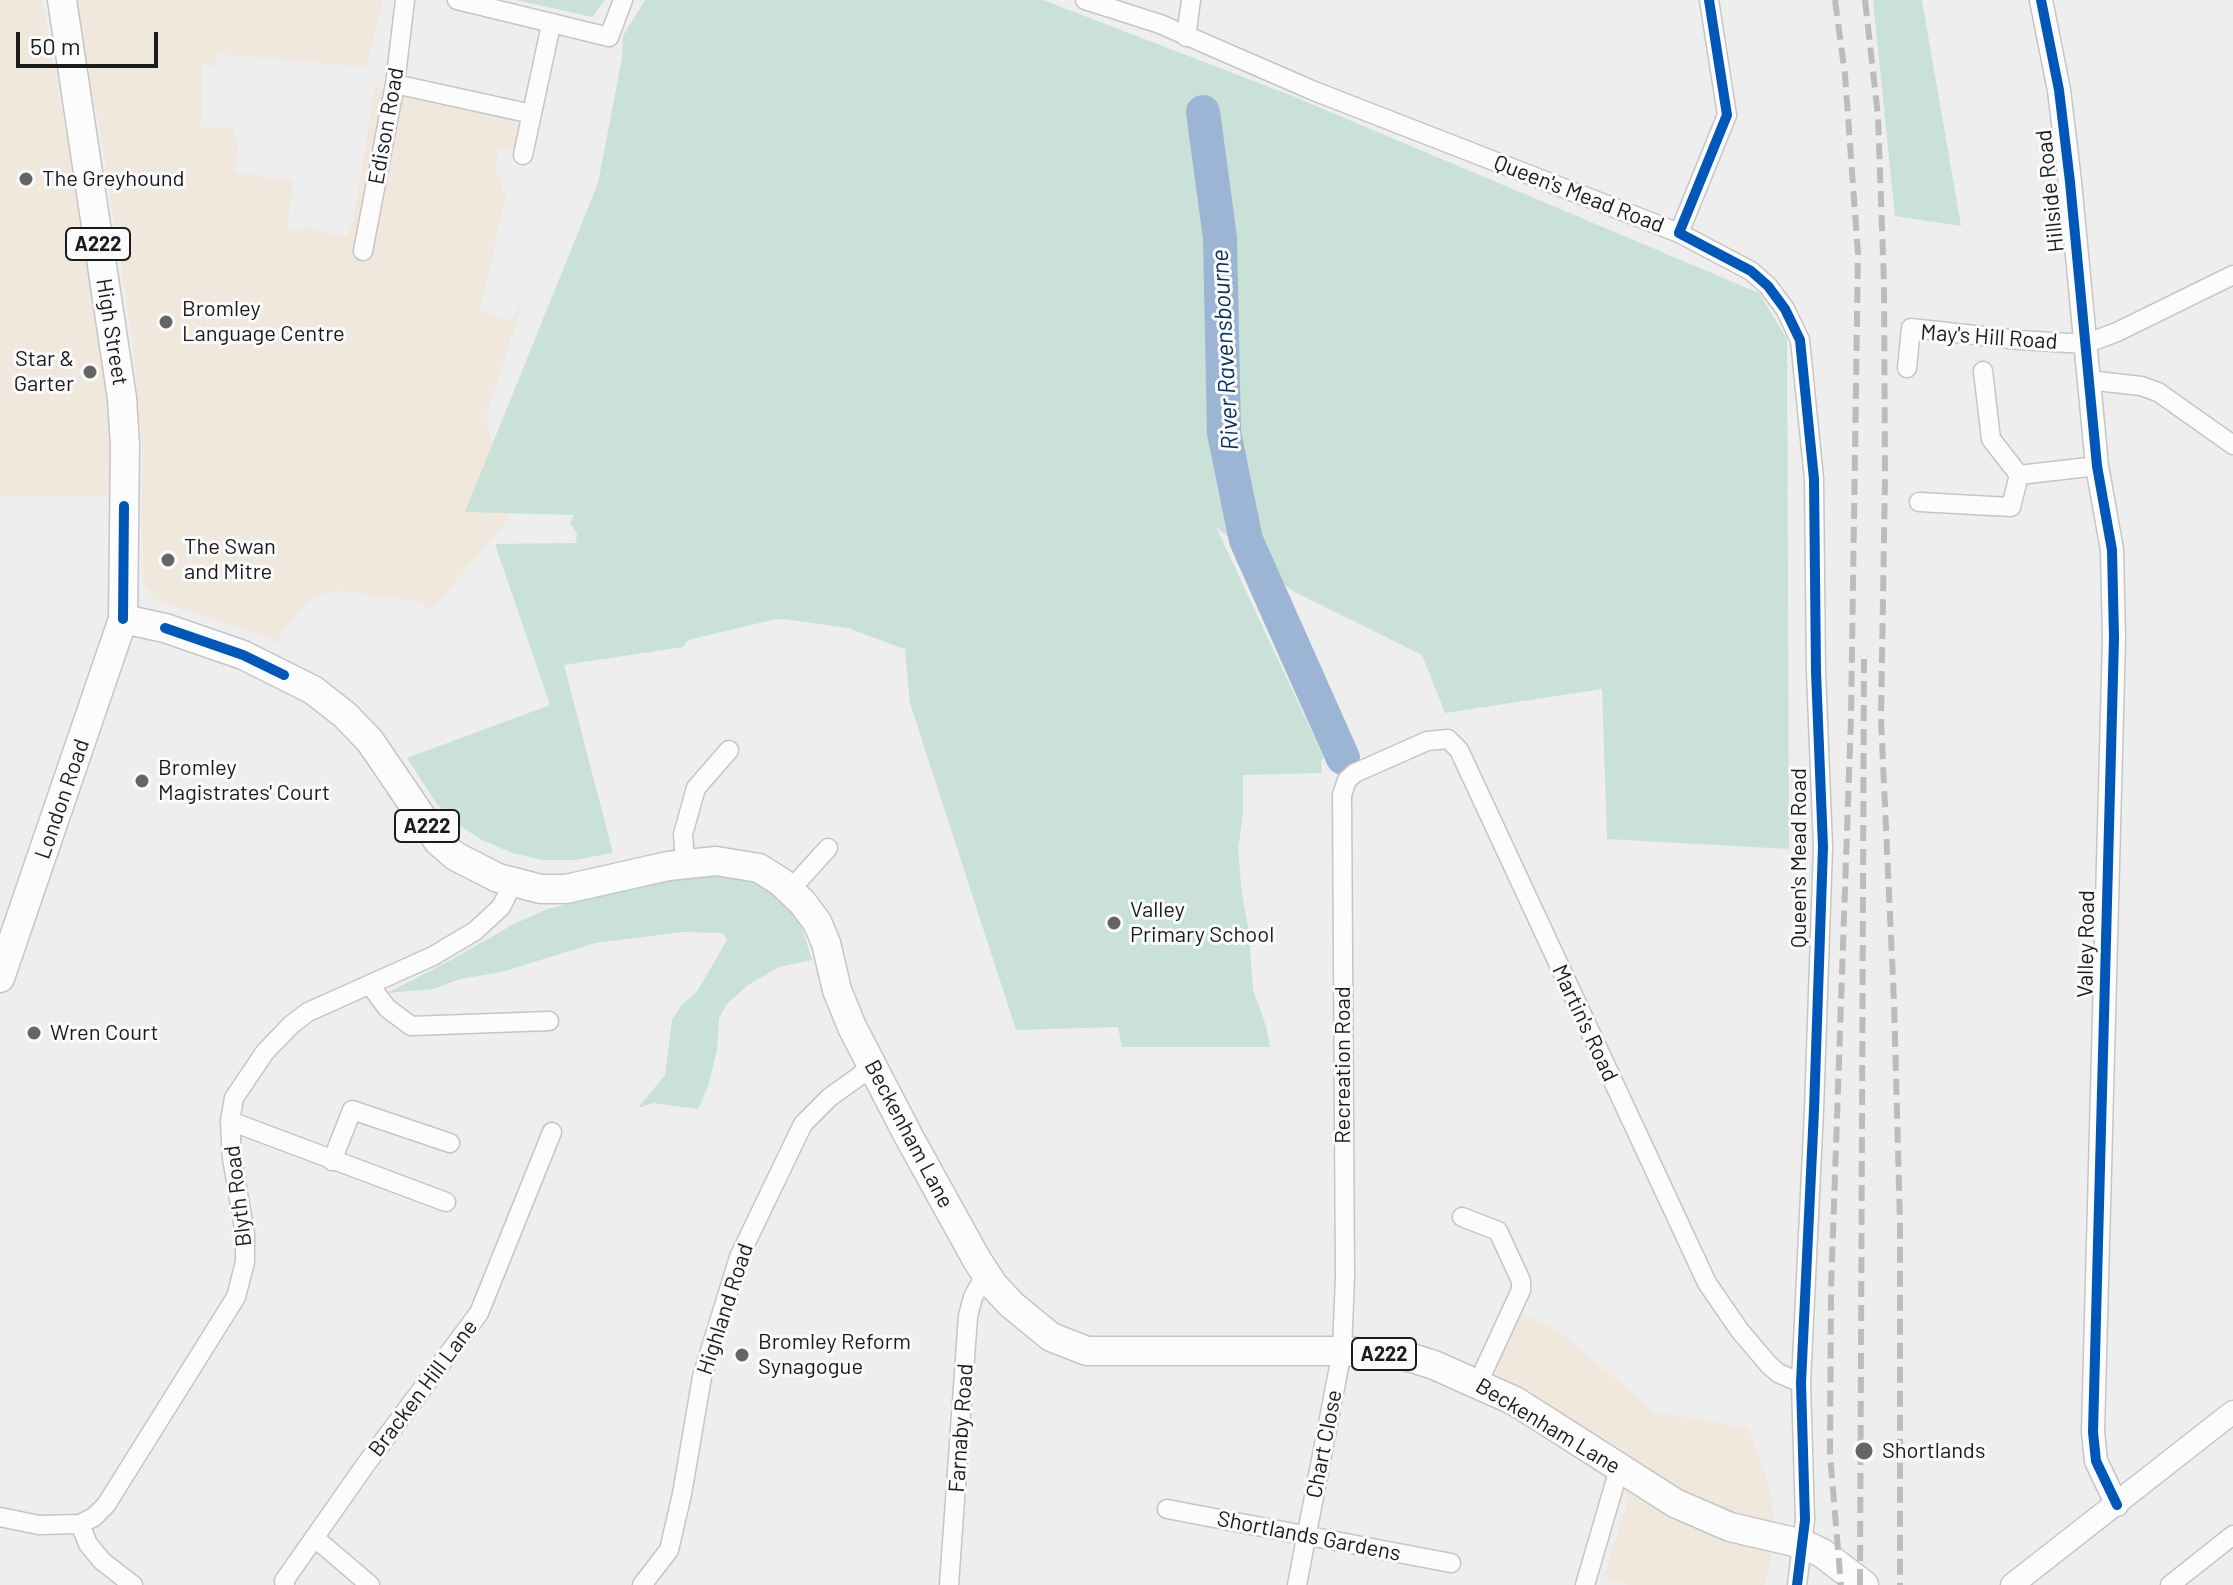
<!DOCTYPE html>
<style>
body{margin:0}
#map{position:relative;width:2233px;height:1585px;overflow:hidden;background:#eeeeef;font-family:Barlow,sans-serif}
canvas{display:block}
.scale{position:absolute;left:16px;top:32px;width:142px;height:36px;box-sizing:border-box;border:4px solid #1b1b1b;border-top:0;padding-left:10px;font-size:24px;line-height:28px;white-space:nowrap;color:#1b1b1b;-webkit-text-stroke:6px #fbfbfd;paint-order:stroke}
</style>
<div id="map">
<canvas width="2233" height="1585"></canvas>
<div class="scale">50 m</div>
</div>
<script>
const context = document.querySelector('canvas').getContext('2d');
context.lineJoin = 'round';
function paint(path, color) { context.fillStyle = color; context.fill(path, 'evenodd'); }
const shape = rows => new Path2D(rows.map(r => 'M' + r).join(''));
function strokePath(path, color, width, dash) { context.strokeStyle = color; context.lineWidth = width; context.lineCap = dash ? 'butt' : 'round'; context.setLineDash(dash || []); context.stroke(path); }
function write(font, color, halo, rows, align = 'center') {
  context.font = font + ' Barlow,sans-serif'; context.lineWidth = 6; context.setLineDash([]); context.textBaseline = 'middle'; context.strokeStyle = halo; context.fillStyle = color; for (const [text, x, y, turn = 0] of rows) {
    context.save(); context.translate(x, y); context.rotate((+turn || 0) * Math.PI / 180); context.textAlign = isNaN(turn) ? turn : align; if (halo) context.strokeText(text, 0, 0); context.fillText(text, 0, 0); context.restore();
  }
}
paint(shape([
 [0,0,42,0,112,385,112,487,104,497,0,496],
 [74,0,382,0,366,67,218,54,215,66,202,65,201,127,233,128,238,146,234,172,293,181,287,228,302,230,303,228,347,236,350,224,353,224,375,86,417,100,513,120,521,127,519,144,509,149,499,148,495,167,506,198,479,311,512,321,525,296,486,415,508,520,431,610,417,601,341,591,327,592,307,603,296,613,280,636,280,644,272,639,155,600,144,584,141,508,143,455,132,337,99,124,81,51],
 [1510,1308,1556,1329,1655,1412,1748,1428,1770,1487,1774,1526,1769,1570,1764,1585,1629,1585,1604,1577,1629,1496,1560,1446,1476,1398]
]), '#f0e7dd');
paint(shape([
 [516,0,605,0,592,17],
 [645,0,1043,0,1290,95,1759,293,1787,339,1789,849,1607,839,1602,689,1445,713,1422,655,1291,590,1216,527,1324,758,1321,761,1322,773,1243,775,1243,814,1238,849,1242,894,1249,932,1253,990,1266,1026,1270,1047,1122,1047,1118,1027,1016,1030,910,703,905,651,907,650,848,628,784,619,772,620,688,640,683,647,564,665,613,853,574,860,544,860,512,853,482,840,457,824,437,804,407,758,550,705,495,544,576,543,577,534,570,523,574,515,465,512,598,183,622,58,623,36],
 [1873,0,1922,0,1961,226,1895,216],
 [714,870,764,883,789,904,801,925,812,960,779,967,748,985,727,1004,719,1018,717,1050,708,1087,698,1109,654,1103,638,1108,665,1075,672,1020,681,1006,698,990,727,940,723,933,683,932,595,943,502,972,460,979,433,989,387,993,451,960,514,924,547,909]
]), '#c9e1d6');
strokePath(shape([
 [1203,112,1220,238,1224,433,1246,540,1343,758]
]), '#9cb5d4', 34);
const minor = shape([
 [457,0,609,37,623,0],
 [1085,0,1160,24,1314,91,1679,233,1751,271,1768,286,1785,309,1800,340,1814,479,1816,672,1823,847,1814,1110,1801,1383,1805,1520,1797,1585],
 [1186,37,1191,0],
 [395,84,532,114],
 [523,155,551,25],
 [1679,233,1727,115,1709,0],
 [363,251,395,84,405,0],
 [1907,368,1911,328,2020,340,2085,344,2117,332,2233,275],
 [1983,371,1991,439,2019,475,2097,466],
 [2088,380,2141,386,2158,392,2233,445],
 [1919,502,2011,507,2019,475],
 [685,863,683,834,696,788,729,750],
 [790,890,828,848],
 [370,985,387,1008,411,1026,549,1021],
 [230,1121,446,1202],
 [332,1161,352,1110,450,1143],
 [1462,1217,1498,1231,1521,1281,1521,1290,1478,1383],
 [1167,1509,1451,1563],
 [0,1517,39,1525,80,1524,94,1517,106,1505,236,1297,245,1262,245,1234,232,1158,230,1121,234,1098,265,1052,291,1025,308,1012,433,956,475,931,501,907,513,883],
 [80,1524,88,1544,102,1561,133,1585],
 [315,1538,370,1585],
 [285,1585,284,1581,366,1464,479,1313,552,1132],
 [642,1585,669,1550,682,1494,702,1377,739,1257,803,1124,830,1097,872,1067],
 [949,1585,968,1316,973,1297,986,1274],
 [1297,1585,1342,1351,1345,1277,1342,795,1347,780,1355,773,1427,741,1448,739,1459,750,1707,1283,1740,1331,1769,1365,1778,1373,1801,1383],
 [1585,1585,1619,1469],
 [2170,1585,2233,1535]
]);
const tertiary = shape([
 [2041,0,2059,90,2070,182,2097,466,2112,550,2114,638,2093,1432,2096,1461,2117,1505],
 [2012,1585,2233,1412]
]);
const primary = shape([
 [123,619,165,628,243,655,313,690,345,715,370,741,438,841,455,856,498,878,541,889,566,889,668,866,716,861,759,868,781,882,802,902,817,922,826,943,837,990,852,1027,909,1137,977,1260,994,1286,1012,1305,1051,1337,1087,1351,1342,1351,1406,1356,1434,1365,1515,1401,1675,1503,1730,1527,1803,1544,1822,1553,1864,1585],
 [0,978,123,619,125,446,122,398,62,0]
]);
strokePath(minor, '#c5c5c6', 21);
strokePath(tertiary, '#c5c5c6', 25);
strokePath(primary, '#c5c5c6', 31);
strokePath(minor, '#fcfcfd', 18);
strokePath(tertiary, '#fcfcfd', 22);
strokePath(primary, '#fcfcfd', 28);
strokePath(shape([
 [1835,0,1845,75,1858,254,1851,717,1831,1289,1830,1454,1841,1585],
 [1865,0,1878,116,1884,283,1885,478,1881,719,1894,1002,1900,1223,1900,1585],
 [1860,1585,1864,659]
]), '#bcbcbc', 6, [16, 8]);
strokePath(shape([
 [1709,0,1727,115,1679,233,1751,271,1768,286,1785,309,1800,340,1814,479,1816,672,1823,847,1814,1110,1801,1383,1805,1520,1797,1585],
 [2041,0,2059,90,2070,182,2097,466,2112,550,2114,638,2093,1432,2096,1461,2117,1505],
 [123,619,124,506],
 [165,628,243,655,284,675]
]), '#0057b8', 10);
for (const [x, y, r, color] of [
 [26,179,8,"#656565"],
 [166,322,8,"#656565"],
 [90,372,8,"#656565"],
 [168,560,8,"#656565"],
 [142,781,8,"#656565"],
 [1114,923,8,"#656565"],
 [34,1033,8,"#656565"],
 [742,1355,8,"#656565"],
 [1864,1451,10,"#656565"]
]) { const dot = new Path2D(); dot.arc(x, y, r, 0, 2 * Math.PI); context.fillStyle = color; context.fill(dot); strokePath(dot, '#fbfbfd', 3); }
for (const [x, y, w] of [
 [98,244,64],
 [427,826,64],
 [1384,1354,64]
]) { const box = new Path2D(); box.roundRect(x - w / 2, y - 16, w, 32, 6); context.fillStyle = '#fbfbfd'; context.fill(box); strokePath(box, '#1b1b1b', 2); }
write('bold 20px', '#1b1b1b', null, [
 ["A222",98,244],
 ["A222",427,826],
 ["A222",1384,1354]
]);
write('22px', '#1b1b1b', '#fbfbfd', [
 ["Edison Road",386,126,-80],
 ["Hillside Road",2050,191,-96],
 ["Queen's Mead Road",1579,194,21],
 ["High Street",112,332,81],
 ["May's Hill Road",1989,337,4],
 ["London Road",62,799,-71],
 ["Queen's Mead Road",1799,858,-90],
 ["Valley Road",2086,944,-89],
 ["Martin's Road",1585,1023,65],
 ["Recreation Road",1343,1065,-90],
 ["Beckenham Lane",909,1134,62],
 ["Blyth Road",238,1196,-97],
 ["Highland Road",725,1309,-72],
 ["Bracken Hill Lane",423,1388,-53],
 ["Beckenham Lane",1548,1426,31],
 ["Farnaby Road",961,1428,-86],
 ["Chart Close",1324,1444,-79],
 ["Shortlands Gardens",1309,1536,11]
]);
write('22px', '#1b1b1b', '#fbfbfd', [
 ["The Greyhound",42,179],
 ["Bromley",182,309],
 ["Language Centre",182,334],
 ["Star &",74,359,"right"],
 ["Garter",74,384,"right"],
 ["The Swan",184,547],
 ["and Mitre",184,572],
 ["Bromley",158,768],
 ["Magistrates' Court",158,793],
 ["Valley",1130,910],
 ["Primary School",1130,935],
 ["Wren Court",50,1033],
 ["Bromley Reform",758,1342],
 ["Synagogue",758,1367],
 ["Shortlands",1882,1451]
], 'left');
write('italic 24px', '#082f57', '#fbfbfd', [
 ["River Ravensbourne",1225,350,-93]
]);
</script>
